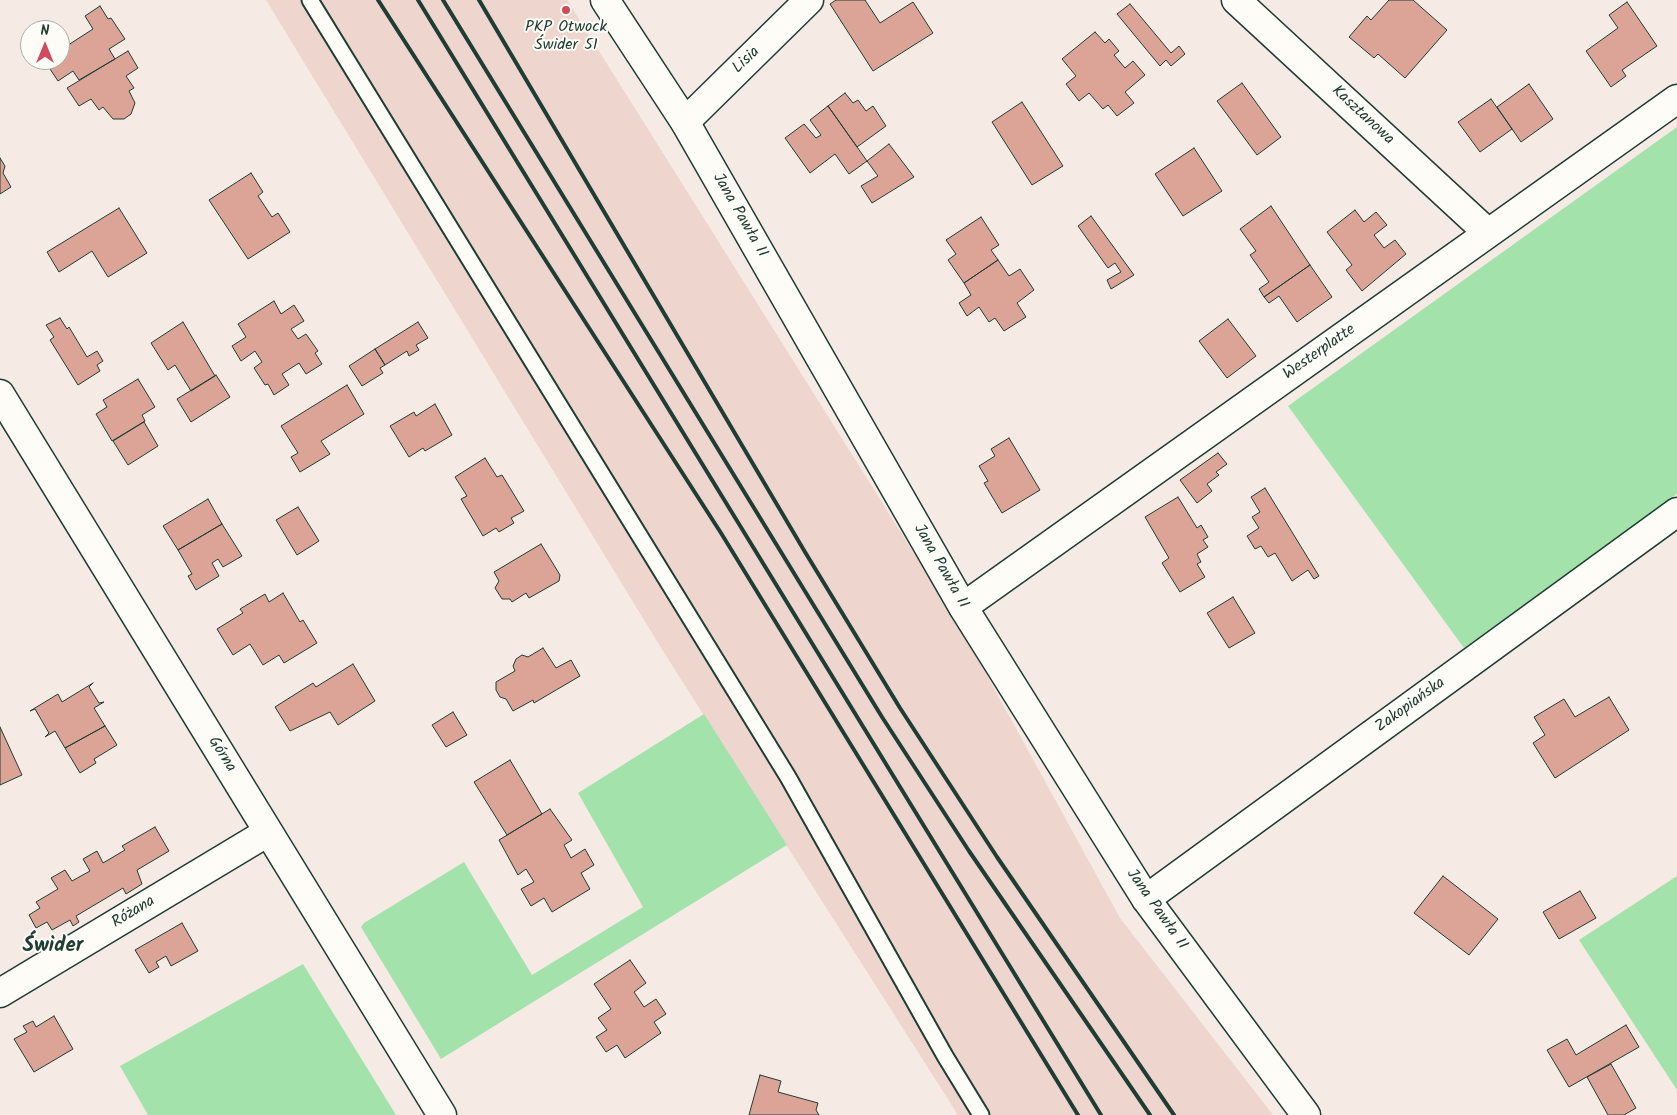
<!DOCTYPE html>
<meta charset="utf-8">
<style>
body{margin:0}
#map{position:relative;width:1677px;height:1115px;overflow:hidden;background:#f6eae4;font-family:Kalam,sans-serif}
canvas{display:block}
.north{position:absolute;left:20px;top:20px;width:50px;height:50px;box-sizing:border-box;background:#fdfcf7;border:1px solid #a4b0a9;border-radius:50%;rotate:0deg;font-size:14px;font-weight:700;line-height:20px;text-align:center;color:#1f3d34}
.north::after{content:'';display:block;margin:auto;width:18px;height:22px;background:#d1495b;clip-path:polygon(50% 0,100% 100%,50% 72%,0 100%)}
</style>
<div id="map">
<canvas width="1677" height="1115"></canvas>
<div class="north">N</div>
</div>
<script>
const context = document.querySelector('canvas').getContext('2d');
context.lineJoin = 'round';
function paint(path, color) { context.fillStyle = color; context.fill(path, 'evenodd'); }
const shape = rows => new Path2D(rows.map(r => 'M' + r).join(''));
function strokePath(path, color, width, dash) { context.strokeStyle = color; context.lineWidth = width; context.lineCap = dash ? 'butt' : 'round'; context.setLineDash(dash || []); context.stroke(path); }
function write(font, color, halo, rows, align = 'center') {
  context.font = font + ' Kalam,sans-serif'; context.lineWidth = 4; context.setLineDash([]); context.textBaseline = 'middle'; context.strokeStyle = halo; context.fillStyle = color; for (const [text, x, y, turn = 0] of rows) {
    context.save(); context.translate(x, y); context.rotate((+turn || 0) * Math.PI / 180); context.textAlign = isNaN(turn) ? turn : align; if (halo) context.strokeText(text, 0, 0); context.fillText(text, 0, 0); context.restore();
  }
}
paint(shape([
 [266,0,567,0,962,630,1120,918,1273,1115,958,1115,663,651]
]), '#eed5cd');
paint(shape([
 [1677,127,1677,494,1464,648,1288,406],
 [704,714,787,845,441,1059,361,927,364,923,464,862,532,975,643,907,578,793],
 [1677,876,1677,1090,1579,940],
 [303,964,396,1115,148,1115,120,1066]
]), '#a3e3ab');
const building = shape([
 [836,0,865,0,880,23,913,2,933,33,873,71,830,4,836,0],
 [1389,0,1413,0,1447,30,1405,78,1378,54,1374,58,1349,37,1367,16,1371,20,1389,0],
 [1627,2,1657,46,1622,70,1626,76,1611,87,1586,51,1618,28,1609,15,1627,2],
 [1130,4,1171,53,1179,46,1185,54,1171,66,1166,60,1160,66,1117,14,1130,4],
 [100,6,108,19,111,18,125,39,109,49,115,59,79,80,73,71,58,81,44,60,60,60,60,46,62,49,93,29,85,16,100,6],
 [1095,32,1105,43,1109,39,1119,51,1114,55,1125,68,1133,61,1145,75,1125,92,1134,103,1117,116,1108,105,1103,109,1089,93,1079,101,1066,84,1076,76,1062,59,1095,32],
 [128,51,138,68,126,76,134,88,129,91,135,103,131,114,124,119,113,119,103,107,99,110,91,99,79,106,67,88,128,51],
 [1242,83,1281,137,1257,155,1217,101,1242,83],
 [1529,84,1553,119,1521,142,1497,107,1529,84],
 [845,93,853,103,858,100,866,111,873,106,886,126,857,147,828,106,845,93],
 [1491,99,1512,129,1480,152,1458,122,1491,99],
 [1022,102,1063,166,1032,185,992,122,1022,102],
 [828,106,867,161,849,174,835,154,810,173,785,138,804,124,816,138,821,135,810,120,828,106],
 [889,144,914,177,872,203,861,186,878,176,867,161,889,144],
 [1194,148,1222,191,1183,216,1155,174,1194,148],
 [0,158,5,166,3,173,11,187,0,194,0,158],
 [251,173,263,192,258,196,272,217,278,213,290,232,248,259,209,200,251,173],
 [1271,206,1310,265,1264,297,1259,289,1269,282,1250,255,1256,251,1240,229,1271,206],
 [119,208,147,253,108,277,92,251,59,272,47,252,119,208],
 [1355,210,1364,222,1376,212,1387,225,1374,235,1384,248,1395,240,1406,254,1362,291,1346,270,1352,265,1327,232,1355,210],
 [1091,216,1134,275,1111,289,1107,280,1121,272,1115,263,1108,268,1078,226,1091,216],
 [981,217,999,245,991,250,998,260,964,283,948,260,956,254,946,240,981,217],
 [998,260,1009,276,1020,269,1034,290,1017,303,1026,317,1004,331,995,318,989,322,979,307,967,316,959,303,971,295,964,283,998,260],
 [1310,265,1332,297,1297,322,1279,296,1269,303,1264,297,1310,265],
 [274,301,281,314,294,305,304,321,291,329,298,339,306,334,318,351,315,353,322,364,306,374,299,363,282,374,289,385,274,395,268,384,265,385,254,368,262,362,255,351,241,361,232,346,246,337,238,324,274,301],
 [60,318,67,329,69,327,87,357,97,351,103,361,97,365,100,371,78,385,50,340,54,337,46,325,60,318],
 [1228,319,1256,356,1227,378,1199,341,1228,319],
 [183,322,215,376,191,391,175,365,168,370,151,343,183,322],
 [418,322,428,338,416,345,419,350,409,356,407,351,385,365,375,349,418,322],
 [375,349,385,365,380,368,383,373,362,386,349,366,375,349],
 [216,375,230,397,191,422,177,399,216,375],
 [138,379,155,407,142,415,145,421,112,441,96,414,107,407,103,400,138,379],
 [347,385,364,414,321,441,330,454,300,472,291,457,298,453,281,426,347,385],
 [435,404,452,435,425,451,423,448,409,457,390,426,414,412,416,416,435,404],
 [144,422,158,446,128,465,113,441,144,422],
 [1009,438,1040,490,1002,513,984,483,988,481,979,466,995,456,991,449,1009,438],
 [1218,453,1227,464,1216,472,1219,475,1207,484,1212,491,1197,503,1180,480,1218,453],
 [485,458,497,477,502,475,524,511,511,518,514,523,499,532,496,528,483,536,461,499,467,496,455,477,485,458],
 [1265,488,1319,576,1314,579,1308,570,1292,581,1275,553,1268,557,1261,546,1255,549,1247,536,1259,528,1252,517,1260,512,1251,497,1265,488],
 [1178,497,1197,528,1201,525,1208,537,1203,540,1208,547,1197,554,1201,562,1197,564,1205,577,1180,592,1162,563,1169,558,1145,517,1178,497],
 [208,499,222,524,178,550,163,526,208,499],
 [298,507,319,541,297,555,276,520,298,507],
 [222,524,242,556,223,567,218,559,212,563,219,576,196,590,188,576,192,574,178,550,222,524],
 [541,544,560,575,559,581,529,598,526,593,512,602,510,599,502,599,495,588,499,581,494,572,541,544],
 [283,593,300,622,303,620,317,643,284,663,279,655,263,665,250,644,233,655,217,629,243,613,240,609,265,594,269,602,283,593],
 [1233,597,1255,633,1229,648,1207,613,1233,597],
 [543,648,556,668,571,660,580,676,534,703,533,700,513,711,506,699,500,697,496,690,496,682,515,671,513,666,516,659,522,655,528,657,543,648],
 [353,664,375,701,338,725,330,712,290,731,275,707,313,683,316,687,353,664],
 [93,683,89,687,99,703,104,702,94,708,105,726,65,748,55,731,45,737,49,733,35,709,30,711,58,694,62,702,93,683],
 [1609,697,1629,730,1555,778,1533,743,1545,735,1534,717,1564,699,1575,717,1609,697],
 [453,712,467,735,446,747,432,725,453,712],
 [105,726,117,745,94,759,96,763,80,773,65,748,105,726],
 [0,727,22,775,0,785,0,727],
 [510,760,542,814,507,835,474,782,510,760],
 [550,809,572,840,564,845,571,858,585,849,594,865,581,873,590,889,552,912,544,898,531,906,521,889,534,882,526,869,518,875,499,840,550,809],
 [155,827,169,851,137,870,142,884,126,894,123,888,76,916,79,922,73,926,70,920,52,930,47,922,36,928,29,915,40,908,36,902,58,889,51,878,65,870,72,881,90,871,83,859,97,851,103,863,125,850,122,846,155,827],
 [1443,876,1498,919,1469,955,1414,913,1443,876],
 [1580,891,1596,918,1559,939,1543,912,1580,891],
 [182,923,198,951,171,966,166,956,156,962,159,967,149,973,135,950,182,923],
 [630,960,646,983,634,992,644,1007,656,999,666,1014,654,1022,661,1033,625,1058,617,1045,606,1052,596,1037,607,1030,598,1018,611,1009,594,984,630,960],
 [54,1016,73,1049,34,1072,14,1039,27,1032,23,1026,33,1021,36,1027,54,1016],
 [1626,1025,1639,1047,1569,1087,1547,1050,1567,1039,1576,1055,1626,1025],
 [1611,1064,1636,1108,1624,1115,1608,1115,1587,1077,1611,1064],
 [760,1075,781,1081,778,1092,818,1103,816,1110,819,1115,749,1115,760,1075]
]);
paint(building, '#dca497');
strokePath(building, '#1f3d34', 1);
const service = shape([
 [310,0,788,777,945,1056,981,1115]
]);
const minor = shape([
 [1236,0,1488,233],
 [685,122,809,0],
 [0,394,442,1115],
 [963,607,1677,99],
 [1146,899,1677,512],
 [0,993,268,832]
]);
const secondary = shape([
 [605,0,685,122,963,607,1146,899,1306,1115]
]);
strokePath(service, '#1f3d34', 19);
strokePath(minor, '#1f3d34', 31);
strokePath(secondary, '#1f3d34', 31);
strokePath(service, '#fdfcf7', 15);
strokePath(minor, '#fdfcf7', 28);
strokePath(secondary, '#fdfcf7', 28);
strokePath(shape([
 [378,0,721,533,1078,1115],
 [418,0,1101,1115],
 [443,0,882,717,969,851,1150,1115],
 [479,0,805,552,900,708,997,857,1174,1115]
]), '#1f3d34', 4);
for (const [x, y, r, color] of [
 [566,10,5,"#d1495b"]
]) { const dot = new Path2D(); dot.arc(x, y, r, 0, 2 * Math.PI); context.fillStyle = color; context.fill(dot); strokePath(dot, '#fdfcf7', 2); }
write('16px', '#1f3d34', '#fdfcf7', [
 ["PKP Otwock",566,28],
 ["Świder 51",566,46]
]);
write('16px', '#1f3d34', '#fdfcf7', [
 ["Lisia",747,61,-44],
 ["Kasztanowa",1362,116,43],
 ["Jana Pawła II",739,216,60],
 ["Westerplatte",1320,353,-35],
 ["Jana Pawła II",940,567,60],
 ["Zakopiańska",1411,706,-36],
 ["Górna",221,755,58],
 ["Jana Pawła II",1156,910,55],
 ["Różana",134,913,-31]
]);
write('bold 21px', '#1f3d34', '#fdfcf7', [
 ["Świder",53,947]
]);
</script>
